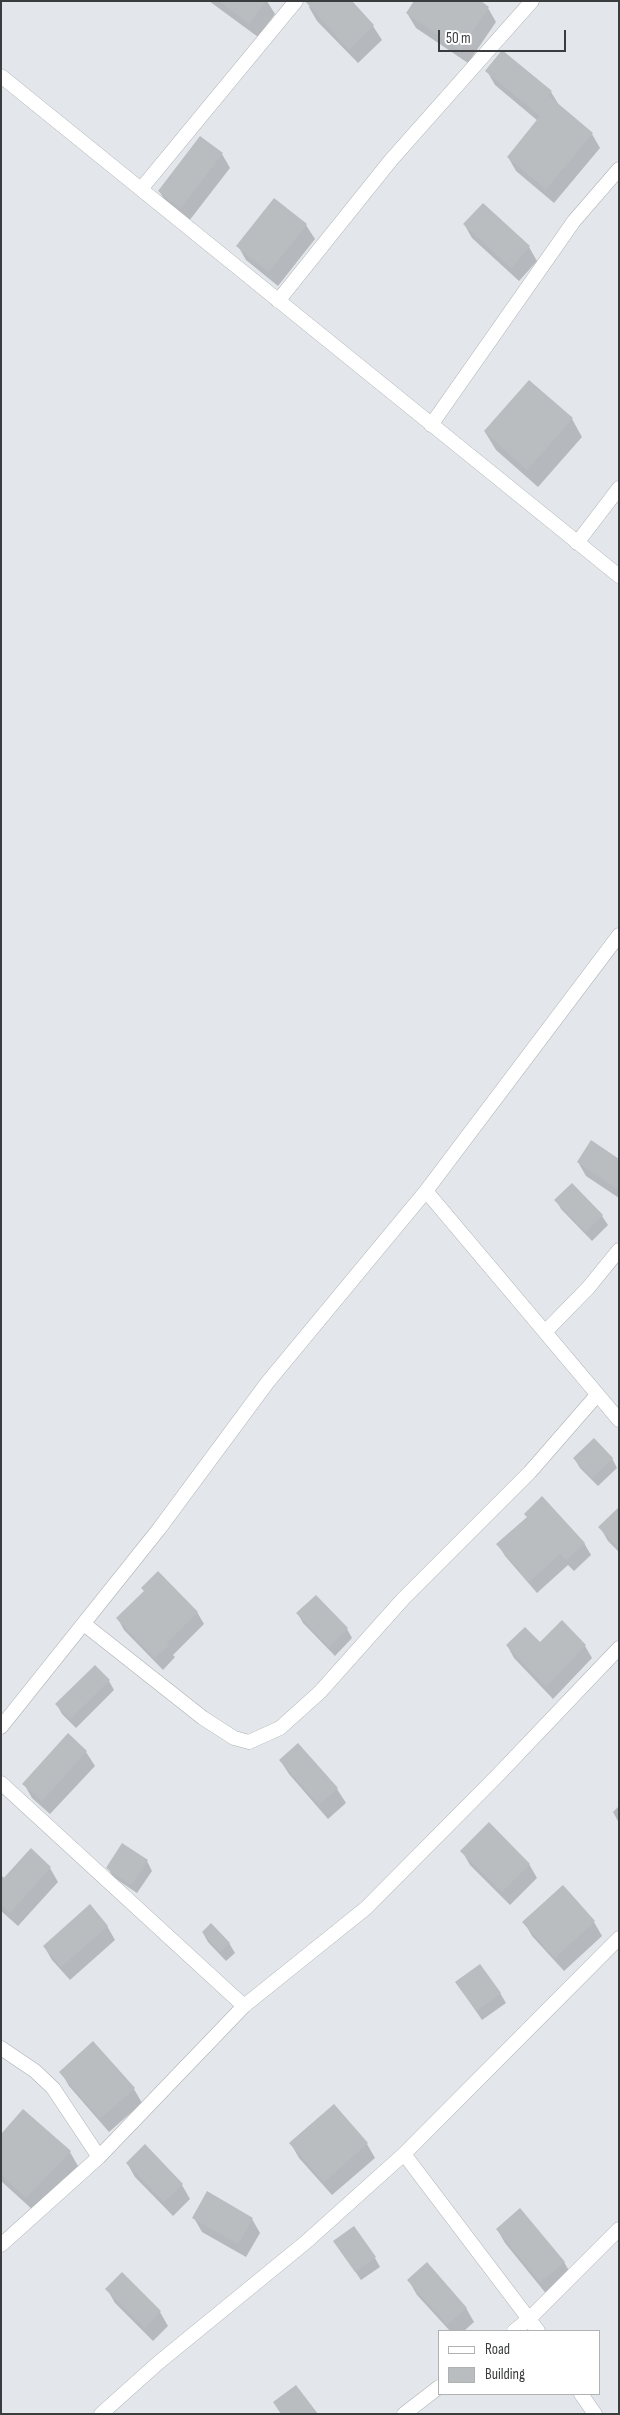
<!DOCTYPE html>
<style>
body{margin:0}
#map{position:relative;width:620px;height:2415px;overflow:hidden;background:#e3e7eb;font-family:"Sofia Sans Condensed",sans-serif}
canvas{display:block}
.frame{position:absolute;inset:0;border:2px solid #3a3c3d;pointer-events:none}
.legend{position:absolute;left:438px;top:2330px;width:162px;height:65px;box-sizing:border-box;background:#fff;border:1px solid #b0b1b1;margin:0;padding:6px 9px;list-style:none;font-size:15px;color:#3a3c3d}
.legend li{display:flex;align-items:center;gap:10px;height:25px}
.legend b{width:25px;border:1px solid #b0b1b1}
.scale{position:absolute;left:438px;top:30px;width:128px;height:22px;box-sizing:border-box;border:2px solid #3a3c3d;border-top:0;padding-left:6px;font-size:15px;line-height:18px;white-space:nowrap;color:#3a3c3d;-webkit-text-stroke:4px #fff;paint-order:stroke}
</style>
<div id="map">
<canvas width="620" height="2415"></canvas>
<div class="frame"></div>
<ul class="legend">
<li><b style="height:6px;background:#fff"></b>Road</li>
<li><b style="height:14px;background:#b9bdc0"></b>Building</li>
</ul>
<div class="scale">50 m</div>
</div>
<script>
const context = document.querySelector('canvas').getContext('2d');
context.lineJoin = 'round';
function paint(path, color) { context.fillStyle = color; context.fill(path, 'evenodd'); }
const shape = rows => new Path2D(rows.map(r => 'M' + r).join(''));
function strokePath(path, color, width, dash) { context.strokeStyle = color; context.lineWidth = width; context.lineCap = dash ? 'butt' : 'round'; context.setLineDash(dash || []); context.stroke(path); }
paint(shape([
 [209,1,267,1,275,14,258,37],
 [314,1,350,1,373,26,382,40,358,63,317,21,309,7],
 [488,8,496,22,468,63,416,28,407,13],
 [487,71,551,92,559,105,592,134,600,148,554,203,516,171,508,157,538,121,495,85],
 [222,154,230,168,189,221,168,205,159,191],
 [275,200,306,225,315,239,278,286,246,260,238,246],
 [483,204,529,247,537,261,519,281,472,238,464,224],
 [572,419,582,437,538,487,496,450,485,432],
 [619,1161,619,1198,586,1176,578,1162],
 [572,1184,602,1216,608,1225,592,1241,561,1209,556,1200],
 [574,1458,612,1458,617,1468,598,1486,580,1468],
 [619,1509,619,1552,608,1541,600,1527],
 [584,1543,591,1555,574,1571,568,1565,537,1593,505,1556,498,1544],
 [197,1612,204,1624,173,1655,175,1657,163,1670,124,1630,118,1619],
 [298,1614,347,1629,352,1638,335,1656,303,1623],
 [539,1644,585,1646,592,1658,553,1699,514,1658,507,1645],
 [109,1681,114,1690,76,1728,62,1714,57,1705],
 [68,1735,86,1752,95,1766,50,1814,32,1798,24,1784],
 [298,1745,337,1789,346,1803,328,1819,289,1774,280,1760],
 [619,1806,619,1823,613,1812],
 [462,1851,529,1864,537,1878,510,1905,470,1865],
 [147,1861,152,1871,137,1893,113,1877,108,1868],
 [50,1868,58,1882,18,1926,1,1911,1,1875,5,1879],
 [562,1886,594,1922,602,1936,564,1971,532,1936,524,1922],
 [107,1926,115,1940,70,1980,52,1960,44,1946],
 [203,1933,229,1943,235,1953,226,1961,208,1942],
 [457,1983,500,1993,506,2003,482,2020],
 [93,2043,134,2089,142,2103,109,2132,69,2086,61,2072],
 [1,2136,70,2152,78,2166,34,2211,1,2181],
 [291,2144,367,2144,375,2158,332,2195,299,2158],
 [127,2163,182,2185,190,2199,173,2216,135,2177],
 [194,2218,252,2219,260,2233,246,2257,202,2232],
 [497,2229,564,2262,572,2276,548,2296,505,2243],
 [334,2241,375,2258,380,2267,361,2280],
 [409,2281,466,2308,474,2322,464,2331,450,2331,417,2295],
 [107,2289,160,2312,168,2326,153,2341,115,2303]
]), '#0003');
paint(shape([
 [219,1,266,1,249,24],
 [305,1,352,1,374,25,349,50],
 [414,1,481,1,489,7,460,50,406,13],
 [502,50,552,91,548,95,593,133,546,189,507,157,540,116,485,71],
 [200,136,223,153,181,208,158,191],
 [274,198,307,224,269,272,236,246],
 [483,203,530,246,511,268,463,224],
 [529,380,573,418,527,470,484,431],
 [591,1140,619,1159,619,1190,577,1162],
 [572,1183,603,1215,586,1232,554,1200],
 [594,1438,613,1458,592,1478,573,1458],
 [542,1496,585,1543,566,1560,560,1554,529,1582,496,1544,527,1517,524,1514],
 [619,1507,619,1548,598,1527],
 [158,1571,198,1612,167,1643,169,1645,155,1658,116,1618,144,1591,141,1588],
 [316,1595,348,1628,329,1647,296,1613],
 [562,1620,586,1645,546,1687,506,1645,525,1627,540,1642],
 [95,1665,110,1680,70,1719,55,1704],
 [68,1733,87,1751,42,1801,22,1784],
 [298,1743,338,1788,319,1805,279,1760],
 [489,1822,530,1864,502,1892,460,1851],
 [122,1843,148,1860,131,1885,106,1868],
 [31,1848,51,1867,10,1913,1,1905,1,1881],
 [563,1885,595,1921,555,1958,522,1922],
 [90,1904,108,1926,61,1967,43,1946],
 [211,1923,230,1943,220,1952,202,1932],
 [480,1964,501,1993,476,2011,455,1982],
 [93,2041,135,2088,100,2119,59,2072],
 [334,2104,368,2143,324,2182,289,2143],
 [23,2109,71,2151,26,2198,1,2175,1,2134],
 [145,2144,183,2184,164,2202,126,2163],
 [207,2191,253,2218,238,2244,192,2218],
 [520,2208,565,2262,540,2282,496,2229],
 [354,2226,376,2257,355,2272,333,2241],
 [427,2262,467,2308,447,2325,407,2280],
 [122,2272,161,2311,145,2328,105,2289],
 [296,2385,318,2414,281,2414,273,2402]
]), '#b9bdc0');
const street = shape([
 [1,76,619,576],
 [141,189,296,1],
 [278,301,391,160,532,1],
 [431,425,574,221,619,169],
 [577,543,619,488],
 [426,1191,619,1420],
 [545,1332,588,1288,619,1250],
 [84,1624,203,1718,234,1738,249,1742,280,1728,320,1692,403,1599,530,1472,597,1395],
 [1,1727,159,1529,267,1383,426,1191,619,935],
 [1,1783,244,2006],
 [1,2048,35,2071,53,2088,99,2157],
 [404,2154,538,2331],
 [1,2245,99,2157,244,2006,366,1908,497,1776,619,1648],
 [514,2331,529,2319,619,2229],
 [581,2394,595,2414],
 [101,2414,158,2363,306,2242,404,2154,619,1938],
 [404,2414,439,2387]
]);
strokePath(street, '#acb0b3', 15);
strokePath(street, '#fff', 14);
</script>
